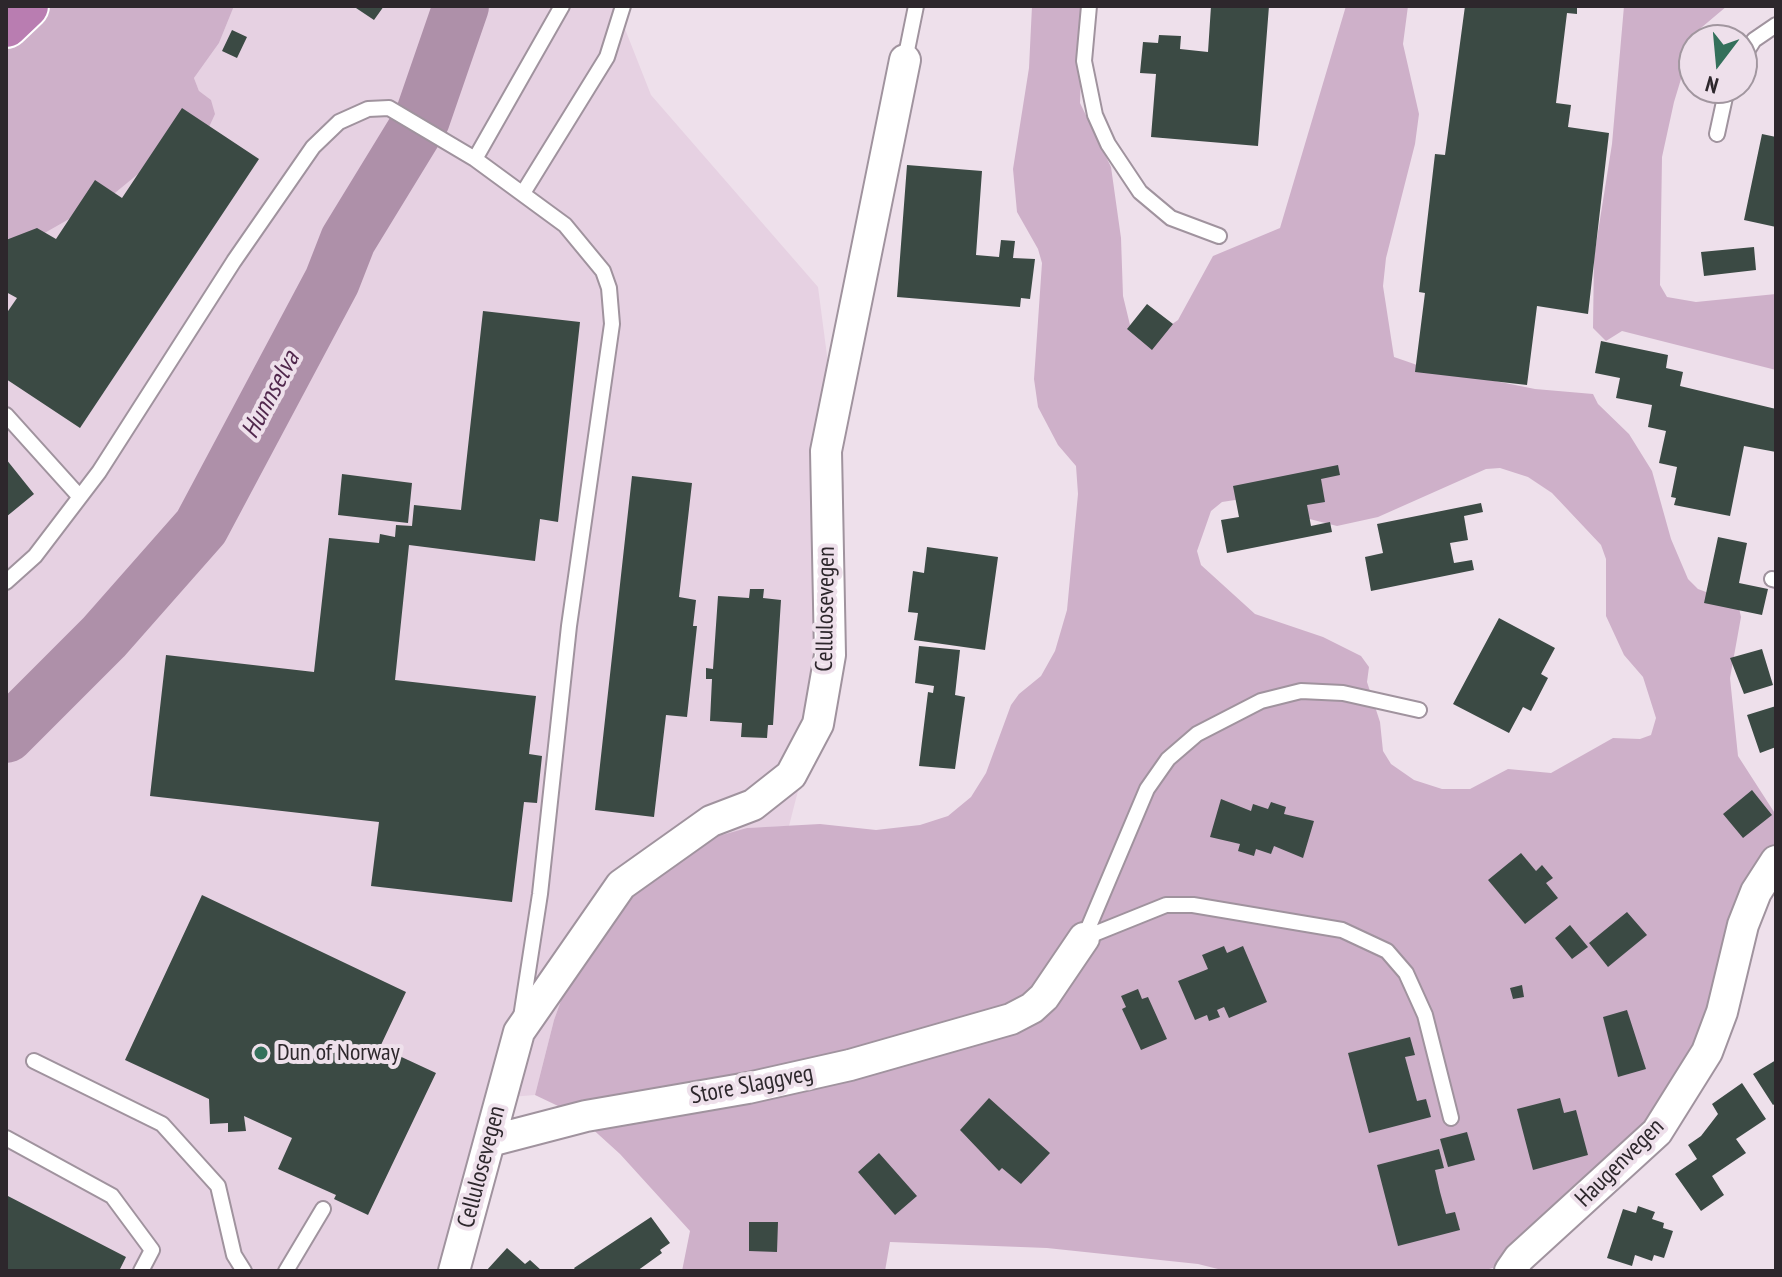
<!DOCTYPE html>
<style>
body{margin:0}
#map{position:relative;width:1782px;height:1277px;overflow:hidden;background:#eee0eb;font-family:"PT Sans Narrow",sans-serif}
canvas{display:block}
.frame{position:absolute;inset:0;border:8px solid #2d272c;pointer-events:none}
.north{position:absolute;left:1678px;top:24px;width:80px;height:80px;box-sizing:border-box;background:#eee0eb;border:2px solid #a1969f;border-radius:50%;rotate:196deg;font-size:22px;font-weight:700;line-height:32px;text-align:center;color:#2d272c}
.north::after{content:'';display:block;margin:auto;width:28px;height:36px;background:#34705b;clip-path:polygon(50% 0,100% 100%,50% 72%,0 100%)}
</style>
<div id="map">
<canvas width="1782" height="1277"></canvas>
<div class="frame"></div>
<div class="north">N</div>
</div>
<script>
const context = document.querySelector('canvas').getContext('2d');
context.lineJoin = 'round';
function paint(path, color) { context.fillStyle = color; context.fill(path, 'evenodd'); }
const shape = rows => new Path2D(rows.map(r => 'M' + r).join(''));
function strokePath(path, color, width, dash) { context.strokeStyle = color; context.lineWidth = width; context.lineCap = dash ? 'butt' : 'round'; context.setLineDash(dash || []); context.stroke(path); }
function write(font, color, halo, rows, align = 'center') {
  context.font = font + ' "PT Sans Narrow",sans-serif'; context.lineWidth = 8; context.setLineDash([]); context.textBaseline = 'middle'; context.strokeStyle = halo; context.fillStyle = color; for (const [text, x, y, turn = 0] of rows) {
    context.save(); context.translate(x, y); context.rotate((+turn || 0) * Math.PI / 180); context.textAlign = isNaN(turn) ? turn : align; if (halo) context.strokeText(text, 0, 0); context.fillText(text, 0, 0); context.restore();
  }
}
paint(shape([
 [234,6,625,6,625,29,651,95,818,287,844,485,821,701,789,826,747,828,578,953,554,1020,535,1095,511,1097,467,1271,6,1271,6,255,115,193,149,165,199,91,194,78,219,43]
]), '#e6d1e2');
paint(shape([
 [6,6,234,6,219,43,194,78,199,91,211,100,215,114,209,127,149,165,115,193,6,255],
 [1032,6,1093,6,1081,74,1080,103,1111,167,1121,238,1123,296,1130,325,1141,334,1155,336,1178,320,1213,256,1280,228,1346,6,1408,6,1403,44,1419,114,1415,144,1386,258,1383,286,1394,357,1420,366,1535,389,1593,394,1598,404,1629,434,1652,471,1671,539,1688,579,1698,589,1738,604,1741,617,1730,678,1738,756,1776,815,1776,855,1710,1060,1528,1259,1481,1271,1226,1271,1198,1264,1047,1248,890,1242,885,1271,682,1271,690,1231,620,1154,577,1115,535,1095,554,1020,578,953,676,848,747,828,820,824,876,830,920,825,948,816,971,797,986,773,1011,705,1019,694,1041,676,1055,651,1067,610,1078,494,1076,466,1058,445,1038,407,1034,379,1042,263,1038,249,1017,212,1013,169,1029,68],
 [1500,468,1528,477,1552,493,1601,545,1606,559,1606,616,1624,655,1643,677,1656,718,1651,735,1640,739,1613,738,1551,773,1508,769,1470,789,1442,789,1414,780,1391,764,1383,751,1380,722,1367,682,1369,667,1361,656,1323,637,1255,614,1201,565,1197,551,1211,511,1222,502,1235,500,1337,526,1378,517,1486,469],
 [1624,6,1727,6,1695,33,1674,102,1662,157,1660,285,1667,297,1696,302,1776,294,1776,370,1622,331,1606,341,1593,328,1594,257,1612,144]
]), '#ceb0c9');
strokePath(shape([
 [6,735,104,637,201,527,332,281,348,240,422,119,461,6]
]), '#ae90a9', 56);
paint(shape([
 [353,6,384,6,374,20],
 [1211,6,1269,6,1258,146,1151,137,1156,74,1140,73,1143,42,1158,43,1159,35,1181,36,1180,49,1208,52],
 [1465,6,1577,6,1577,14,1567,13,1556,103,1571,105,1568,127,1609,133,1588,314,1537,306,1527,385,1415,372,1425,293,1419,292,1435,154,1445,155],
 [232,30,247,37,237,58,222,51],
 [182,108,259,159,80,428,6,379,6,314,17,298,6,292,6,240,37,228,56,239,95,180,122,198],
 [1762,134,1776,137,1776,227,1744,220],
 [907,165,982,171,976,255,999,257,1001,240,1015,241,1013,258,1035,259,1030,299,1021,298,1020,307,897,297],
 [1754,247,1756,270,1704,276,1701,252],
 [1147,304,1173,324,1152,350,1127,329],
 [483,311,580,322,558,522,540,519,535,561,409,545,395,680,536,696,529,754,542,756,537,803,524,802,512,902,371,886,379,822,150,796,166,655,314,672,329,538,379,543,380,534,395,537,396,525,412,526,414,505,461,510],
 [1601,341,1668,355,1666,368,1683,372,1680,386,1776,409,1776,452,1744,446,1730,516,1674,505,1676,498,1671,497,1677,467,1659,463,1666,431,1648,427,1652,405,1616,398,1620,378,1595,373],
 [6,459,34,494,6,517],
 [1338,465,1340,475,1321,479,1325,502,1307,505,1311,526,1330,522,1332,532,1227,553,1221,520,1239,517,1233,486],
 [342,474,412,483,408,523,338,515],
 [632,476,692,483,679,597,696,600,693,626,697,626,687,717,666,715,654,817,595,810],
 [1481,503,1483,512,1464,516,1468,540,1450,543,1454,563,1472,560,1474,570,1371,591,1365,557,1383,553,1377,524],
 [1718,537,1747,543,1739,583,1768,589,1762,615,1704,603],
 [927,547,998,557,985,650,914,640,918,613,908,612,913,571,924,573],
 [750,589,764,589,763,598,781,600,773,725,768,725,767,738,741,737,742,723,710,721,712,679,706,679,706,668,713,669,718,596,749,598],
 [1499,618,1555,648,1541,674,1548,678,1531,711,1523,707,1509,733,1453,704],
 [919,646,960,650,955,695,965,697,955,769,919,766,928,692,933,693,934,686,915,683],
 [1762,649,1773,685,1744,694,1730,658],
 [1776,706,1776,747,1760,753,1747,715],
 [1752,790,1772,815,1743,838,1723,814],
 [1221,799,1251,811,1253,804,1268,809,1271,802,1286,807,1284,814,1314,821,1303,858,1274,846,1271,854,1256,849,1254,856,1238,851,1240,844,1210,837],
 [1521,853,1536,871,1542,865,1553,878,1546,883,1558,898,1525,924,1488,880],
 [202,895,406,992,380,1047,436,1073,368,1215,334,1199,336,1195,278,1169,292,1138,244,1116,246,1131,228,1132,228,1123,210,1124,209,1099,125,1060],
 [1627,912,1647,935,1608,967,1589,943],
 [1570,925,1588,947,1572,959,1555,938],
 [1224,946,1227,953,1243,946,1267,1002,1229,1018,1224,1007,1217,1010,1220,1017,1209,1021,1207,1015,1195,1020,1178,981,1208,969,1202,955],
 [1522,985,1524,997,1513,999,1510,988],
 [1138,989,1142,999,1148,997,1167,1039,1141,1050,1122,1009,1126,1007,1121,996],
 [1627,1010,1646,1069,1618,1077,1603,1017],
 [1410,1037,1415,1055,1405,1057,1417,1101,1426,1099,1431,1117,1369,1133,1348,1053],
 [1776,1060,1776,1103,1773,1105,1753,1074],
 [1742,1083,1766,1119,1736,1139,1746,1153,1712,1176,1724,1195,1701,1211,1675,1174,1697,1159,1688,1145,1701,1136,1718,1114,1712,1104],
 [989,1098,1050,1153,1021,1184,1002,1168,999,1171,960,1130],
 [1560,1098,1564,1113,1576,1110,1588,1155,1533,1170,1517,1109],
 [1467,1132,1475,1160,1448,1167,1440,1139],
 [1439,1149,1444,1168,1435,1170,1440,1192,1446,1214,1455,1212,1460,1230,1398,1246,1377,1165],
 [879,1153,917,1196,895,1215,858,1172],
 [6,1195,126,1257,119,1271,6,1271],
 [1638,1206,1655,1212,1652,1219,1664,1223,1663,1228,1673,1231,1664,1258,1654,1255,1652,1261,1635,1255,1632,1266,1607,1258,1623,1209,1636,1213],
 [651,1217,670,1243,660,1250,662,1253,637,1271,576,1271,574,1268],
 [749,1222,778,1222,777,1252,749,1251],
 [507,1248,525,1264,530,1260,542,1271,486,1271]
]), '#3b4a44');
const lane = shape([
 [1089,6,1084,61,1095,115,1108,144,1140,192,1171,218,1219,236],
 [1742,59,1754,40,1776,25],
 [905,60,916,6],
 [1717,134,1727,88],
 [475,159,562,6],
 [523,193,607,57,623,6],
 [6,415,79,496],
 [1772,579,1776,580],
 [6,582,35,556,99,472,234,261,313,147,339,122,368,109,389,108,475,159,565,225,603,271,609,288,612,324,569,626,540,894,521,1017],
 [1084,938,1166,905,1193,905,1342,930,1387,951,1406,973,1425,1015,1451,1118],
 [1084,938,1147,789,1168,759,1197,734,1261,701,1301,691,1343,693,1419,710],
 [34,1061,162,1124,218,1186,234,1255,244,1271],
 [6,1138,112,1196,152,1250,141,1271],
 [286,1271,323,1209]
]);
const street = shape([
 [490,1141,586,1116,748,1088,850,1065,1011,1019,1032,1008,1044,997,1084,938],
 [454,1271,519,1032,621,885,711,821,753,805,791,775,818,724,830,655,826,451,905,60],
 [1510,1271,1519,1258,1657,1132,1707,1052,1722,1012,1743,925,1756,892,1776,861]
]);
const highway = shape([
 [6,25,26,6]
]);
strokePath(lane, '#a0939e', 18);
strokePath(street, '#a0939e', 34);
strokePath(highway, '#fff', 48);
strokePath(lane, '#fff', 14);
strokePath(street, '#fff', 30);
strokePath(highway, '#b97db1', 44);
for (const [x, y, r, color] of [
 [261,1053,8,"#34705b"]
]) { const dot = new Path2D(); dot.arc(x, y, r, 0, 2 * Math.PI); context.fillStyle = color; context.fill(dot); strokePath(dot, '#eee0eb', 3); }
write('24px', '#2d272c', '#eee0eb', [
 ["Cellulosevegen",826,609,-89],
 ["Store Slaggveg",752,1085,-11],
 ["Haugenvegen",1620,1163,-45],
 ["Cellulosevegen",482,1167,-75]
]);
write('24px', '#2d272c', '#eee0eb', [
 ["Dun of Norway",277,1053]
], 'left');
write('italic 26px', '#51284d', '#eee0eb', [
 ["Hunnselva",271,395,-62]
]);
</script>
